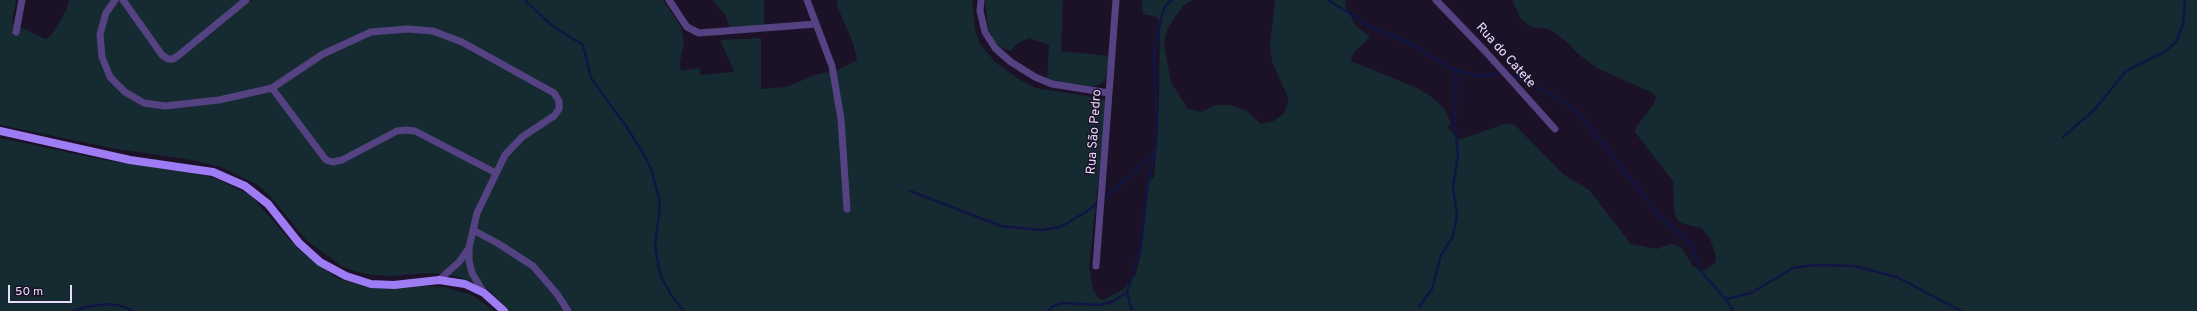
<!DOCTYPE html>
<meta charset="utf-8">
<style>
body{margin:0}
#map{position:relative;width:2197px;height:311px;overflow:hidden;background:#1c1228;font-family:Overpass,sans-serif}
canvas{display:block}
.scale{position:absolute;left:8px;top:285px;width:64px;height:18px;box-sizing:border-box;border:2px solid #e8dcfc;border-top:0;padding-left:5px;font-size:12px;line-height:14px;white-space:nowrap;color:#e8dcfc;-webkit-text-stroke:3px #1c1228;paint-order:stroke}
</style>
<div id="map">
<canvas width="2197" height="311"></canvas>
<div class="scale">50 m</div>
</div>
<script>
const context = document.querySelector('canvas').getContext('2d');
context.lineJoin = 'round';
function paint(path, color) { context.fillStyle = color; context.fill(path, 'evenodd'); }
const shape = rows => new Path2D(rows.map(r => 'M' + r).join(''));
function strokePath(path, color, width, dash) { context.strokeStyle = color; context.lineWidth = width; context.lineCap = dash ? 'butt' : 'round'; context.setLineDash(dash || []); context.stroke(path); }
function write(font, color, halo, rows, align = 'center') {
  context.font = font + ' Overpass,sans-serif'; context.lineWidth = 3; context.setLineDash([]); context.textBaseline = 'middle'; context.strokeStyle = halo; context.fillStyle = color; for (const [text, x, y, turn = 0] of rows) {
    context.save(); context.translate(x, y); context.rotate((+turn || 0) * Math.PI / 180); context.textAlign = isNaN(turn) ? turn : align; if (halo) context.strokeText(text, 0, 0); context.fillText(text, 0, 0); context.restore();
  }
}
paint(shape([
 [0,0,16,0,12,23,45,39,48,38,53,33,67,9,69,0,243,0,247,2,254,0,663,0,681,27,684,42,680,61,680,68,682,71,700,68,701,75,733,72,734,70,720,40,761,38,761,89,786,87,818,74,836,71,854,62,857,59,852,40,837,6,838,0,972,0,975,29,980,44,995,62,1020,80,1035,88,1100,98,1105,101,1106,105,1089,268,1093,290,1098,297,1103,300,1124,289,1136,274,1141,252,1147,180,1154,178,1159,107,1160,24,1158,18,1154,16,1143,14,1142,0,1192,0,1184,5,1175,17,1167,30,1164,43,1171,82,1188,109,1201,112,1216,105,1230,105,1247,111,1261,124,1274,121,1284,113,1288,103,1288,97,1272,62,1270,46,1275,0,1346,0,1345,6,1350,15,1356,26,1370,37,1353,53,1351,61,1419,89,1430,96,1443,107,1451,123,1447,127,1459,140,1507,123,1515,125,1564,175,1589,190,1631,244,1657,249,1670,244,1676,245,1682,248,1692,265,1698,269,1704,270,1715,263,1716,257,1710,238,1701,228,1681,223,1676,218,1674,209,1673,181,1635,132,1637,126,1653,105,1656,98,1655,94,1597,68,1577,53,1567,42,1549,29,1531,27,1521,19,1512,0,2197,0,2197,311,510,311,489,290,465,279,446,274,426,273,390,276,365,274,343,267,306,240,271,197,258,185,221,167,192,160,112,148,0,125],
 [712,0,764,0,764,27,730,29,725,14],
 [985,0,1063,0,1061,51,1109,56,1105,81,1096,86,1071,86,1047,81,1049,45,1029,38,1018,43,1011,51,1000,47,994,41,988,26],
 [0,138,109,161,190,172,217,179,250,195,298,249,337,278,363,286,389,289,427,286,444,287,472,295,494,311,0,311]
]), '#162b31');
strokePath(shape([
 [525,0,551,25,583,45,591,78,626,126,643,153,651,169,659,198,660,207,655,245,660,274,671,295,684,311],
 [1328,0,1371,27,1414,45,1449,68,1479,76,1497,74],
 [1510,75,1521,79,1558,98,1574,109,1585,121,1659,215,1692,245,1699,269,1728,302,1733,311],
 [2063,137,2095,109,2126,71,2166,51,2176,42,2183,25,2185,0],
 [910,191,1001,226,1041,230,1060,227,1086,212,1128,178,1154,153],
 [1726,299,1751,293,1793,268,1815,265,1854,266,1897,277,1961,311],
 [1419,307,1432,289,1441,255,1453,236,1457,215,1453,187,1458,154,1455,126,1456,71],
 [74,311,85,307,109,304,122,306,133,311],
 [1048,311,1053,306,1062,303,1099,305,1111,302,1127,293],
 [1132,311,1127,293,1141,246,1148,182,1156,146,1157,122,1154,55,1162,14,1166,5,1172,0]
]), '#101543', 2.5);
strokePath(shape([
 [115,0,106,13,100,34,102,57,110,77,125,92,144,103,165,106,219,100,272,88,323,54,371,32,407,29,433,31,462,42,554,93,559,101,559,109,554,116,522,137,505,155,477,213,469,248,469,261,472,273,484,293],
 [123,0,162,55,168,59,173,59,179,55,246,0],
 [669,0,687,27,699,33,816,24],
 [807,0,832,66,841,119,847,209],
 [981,0,980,11,985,32,995,48,1011,62,1035,77,1052,84,1109,93],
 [1436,0,1485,51,1555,129],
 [16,32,22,0],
 [272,88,326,160,333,162,342,160,397,131,406,130,415,131,496,173],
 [473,230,499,244,533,266,557,294,568,311],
 [1096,266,1116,0],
 [439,280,459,262,469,248]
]), '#554282', 7);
strokePath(shape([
 [0,131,130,160,213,172,245,186,268,204,299,243,320,262,346,276,371,284,394,285,439,280,465,284,484,293,504,311]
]), '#9e7cf4', 8);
write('13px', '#e8dcfc', '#1c1228', [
 ["Rua do Catete",1505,56,48],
 ["Rua São Pedro",1095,132,-86]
]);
</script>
